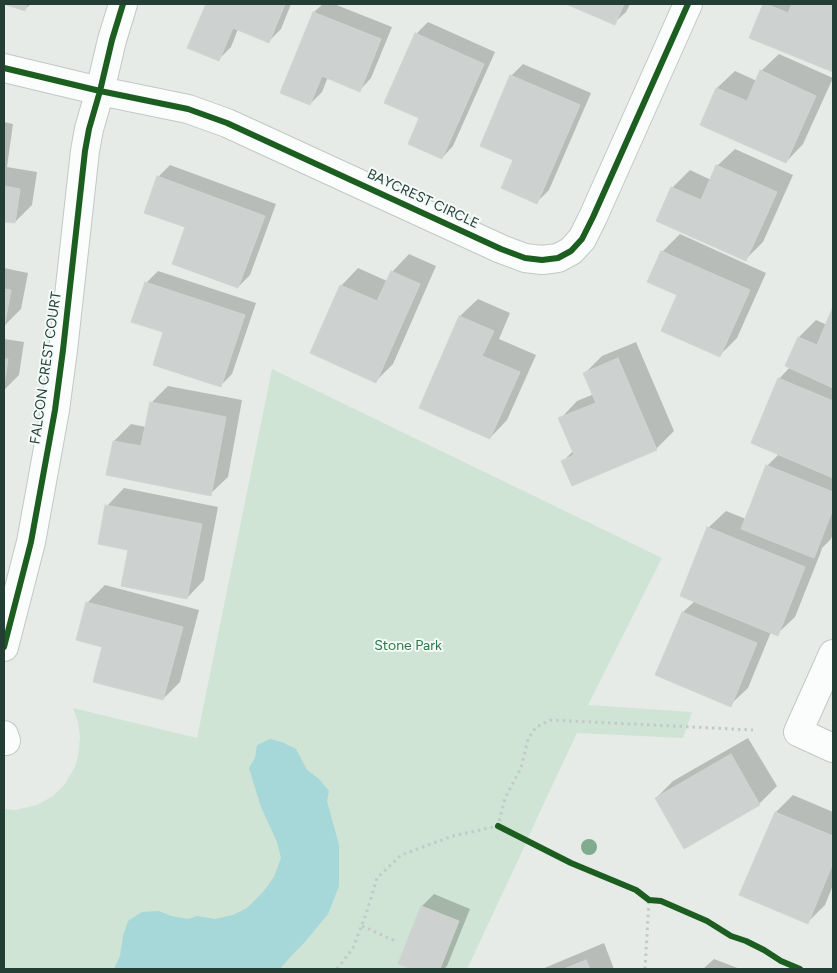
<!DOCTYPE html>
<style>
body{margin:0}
#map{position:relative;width:837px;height:973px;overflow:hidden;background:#e6ebe8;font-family:Figtree,sans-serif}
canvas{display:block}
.frame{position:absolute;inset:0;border:5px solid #233f35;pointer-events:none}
</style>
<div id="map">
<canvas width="837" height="973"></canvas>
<div class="frame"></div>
</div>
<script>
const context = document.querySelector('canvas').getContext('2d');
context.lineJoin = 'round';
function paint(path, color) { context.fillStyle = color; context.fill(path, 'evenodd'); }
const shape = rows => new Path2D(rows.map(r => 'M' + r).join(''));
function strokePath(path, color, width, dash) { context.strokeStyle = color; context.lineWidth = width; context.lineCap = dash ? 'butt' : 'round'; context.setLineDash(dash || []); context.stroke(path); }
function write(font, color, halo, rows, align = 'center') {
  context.font = font + ' Figtree,sans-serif'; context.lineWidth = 4; context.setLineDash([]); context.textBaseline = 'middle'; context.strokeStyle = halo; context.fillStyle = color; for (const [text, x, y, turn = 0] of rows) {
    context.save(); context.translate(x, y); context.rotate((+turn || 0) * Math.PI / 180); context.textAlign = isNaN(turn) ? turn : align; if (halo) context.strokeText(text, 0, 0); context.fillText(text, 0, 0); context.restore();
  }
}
paint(shape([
 [272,369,662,558,588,705,692,712,683,738,577,733,537,818,522,852,467,969,4,969,4,809,15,810,37,805,53,796,65,784,75,767,78,756,80,737,78,722,73,708,197,738]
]), '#cfe4d4');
paint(shape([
 [270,739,282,742,296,749,307,770,319,779,329,791,327,801,339,845,339,886,328,914,304,943,292,955,280,969,114,969,120,956,123,936,128,921,142,912,159,911,171,916,188,919,197,916,215,919,233,915,247,908,263,892,274,877,281,858,277,842,261,807,249,768,255,758,257,745]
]), '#a6d7d9');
paint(shape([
 [6,4,31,4,25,9],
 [207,4,291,4,281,29,269,41,238,29,231,47,219,59,189,47],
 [323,4,334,4,392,27,371,78,360,90,328,77,322,92,310,104,282,93,314,12],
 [569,4,630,4,626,12,614,23],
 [764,4,833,4,833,71,750,37],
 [428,22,495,52,453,146,442,158,420,117,416,34],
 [779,54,833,78,803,144,786,162,701,124,717,88,735,71,757,81,761,71],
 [523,64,591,93,549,190,537,202,511,76],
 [4,122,13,124,7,167,37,172,32,205,15,222,4,220],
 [735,149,793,175,763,242,746,259,672,188,690,170,711,180,717,166],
 [170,165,276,204,250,275,238,287,187,226,158,177],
 [680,234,766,273,737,338,720,355,679,294,662,252],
 [409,254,436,266,393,364,376,381,341,286,358,268,387,281,392,272],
 [4,268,28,273,21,309,4,326],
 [158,271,256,303,232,374,220,386,165,331,146,283],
 [478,299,510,313,499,339,536,355,507,420,490,438,421,407,460,316],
 [833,310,833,533,831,539,821,549,822,549,795,617,777,634,771,632,748,688,730,705,683,612,695,601,708,528,726,511,746,519,767,466,779,454,779,379,790,367,799,337,816,320,827,325],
 [4,339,24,342,19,375,4,390],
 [636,342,674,431,656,449,563,461,573,451,560,419,577,401,594,394,585,373,602,356],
 [168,386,242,400,228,477,210,494,114,441,131,424,146,427,151,403],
 [124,488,218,507,204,580,187,598,129,549,107,506],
 [105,585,199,610,180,682,163,699,104,647,78,640,88,602],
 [748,738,777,786,759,804,685,847,656,798,673,781],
 [793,795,833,812,833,885,825,905,807,923,776,812],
 [434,894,470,909,447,966,444,969,415,969,400,963,422,906],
 [604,943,614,969,542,969],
 [714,959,740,969,703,969]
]), '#0003');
const building = shape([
 [4,4,27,4,25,11,4,4],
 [206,4,285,4,269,43,233,28,219,61,187,48,206,4],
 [566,4,624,4,615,25,566,4],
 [763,4,766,4,788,13,792,4,833,4,833,72,749,38,763,4],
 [313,12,381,39,360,92,322,76,310,105,280,93,313,12],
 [415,33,484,64,442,159,408,144,419,118,384,103,415,33],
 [760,70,816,96,786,163,700,125,716,88,747,101,760,70],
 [510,75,580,105,537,204,501,188,513,160,480,146,510,75],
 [716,165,777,192,746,261,656,221,671,187,701,200,716,165],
 [157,176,265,216,238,288,172,264,185,227,144,213,157,176],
 [4,186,20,189,15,223,4,222,4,186],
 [661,251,750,290,720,357,661,331,677,295,647,282,661,251],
 [391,271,420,284,376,383,310,353,340,285,377,301,391,271],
 [145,282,245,315,221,387,153,365,163,332,131,322,145,282],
 [4,289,11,290,4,328,4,289],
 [832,309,833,309,833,388,785,366,798,337,817,345,832,309],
 [459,316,494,331,482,356,520,372,490,439,419,408,459,316],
 [618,358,657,450,572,486,561,461,574,455,558,418,596,403,583,373,618,358],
 [4,359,8,359,4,386,4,359],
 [778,378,833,401,833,478,751,443,778,378],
 [150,402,226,417,211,496,106,475,113,441,141,446,150,402],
 [766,465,833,492,833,509,814,558,741,529,766,465],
 [105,505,202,524,187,599,121,586,128,550,98,544,105,505],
 [707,527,805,567,778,636,680,596,707,527],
 [86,602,183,627,163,700,93,682,102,647,76,640,86,602],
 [682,612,757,643,731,707,655,675,682,612],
 [731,754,760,805,684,849,655,798,731,754],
 [775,812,833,836,833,863,808,924,739,895,775,812],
 [421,906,459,921,440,969,412,969,398,964,421,906],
 [586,960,590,969,564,969,586,960]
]);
paint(building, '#cdd2d0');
strokePath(building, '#cfd4d1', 1);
const minor = shape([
 [4,68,100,91,188,109,227,123,501,249,525,258,542,260,558,258,571,251,582,239,593,217,688,4],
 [4,647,31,542,55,410,63,350,85,151,89,129,100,91,112,40,123,4],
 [833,654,798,732,833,748],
 [4,735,6,741]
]);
strokePath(minor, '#c3c8c5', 30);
strokePath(shape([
 [362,926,395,941],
 [337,969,353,948,366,914,377,878,401,855,453,836,498,826,505,798,521,768,528,739,536,727,551,720,753,730],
 [645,969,649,900]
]), '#c2cbc6', 3, [2.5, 4]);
strokePath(minor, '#fbfcfc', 28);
strokePath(shape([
 [4,68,100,91,188,109,227,123,501,249,525,258,542,260,558,258,571,251,582,239,593,217,688,4],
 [4,647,31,542,55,410,63,350,85,151,89,129,100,91,112,40,123,4],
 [498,826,571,863,636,890,649,900,661,901,707,921,731,936,746,941,764,950,781,961,800,969]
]), '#1b5e20', 6);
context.fillStyle = '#80ab8d';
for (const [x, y] of [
 [589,847]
]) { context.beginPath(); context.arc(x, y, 8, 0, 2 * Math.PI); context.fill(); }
write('14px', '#233f35', '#f4faf7', [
 ["BAYCREST CIRCLE",423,199,25],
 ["FALCON CREST COURT",46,368,-82]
]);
write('14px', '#2c7743', '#f4faf7', [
 ["Stone Park",408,646]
]);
</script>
